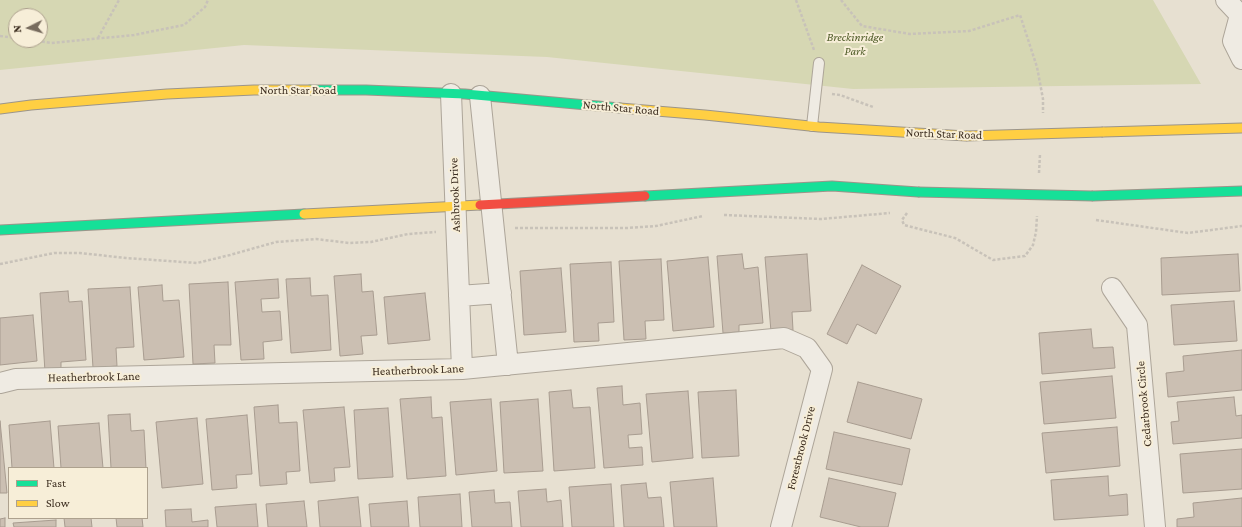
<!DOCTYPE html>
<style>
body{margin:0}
#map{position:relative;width:1242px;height:527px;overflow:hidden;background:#e7e0d1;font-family:"Crimson Pro",serif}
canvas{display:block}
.legend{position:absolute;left:8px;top:467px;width:140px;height:52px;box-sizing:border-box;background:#f7eed8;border:1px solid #ada18e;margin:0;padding:5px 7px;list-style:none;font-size:12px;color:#3d2e20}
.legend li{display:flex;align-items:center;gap:8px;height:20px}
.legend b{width:20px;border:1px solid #ada18e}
.north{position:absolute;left:8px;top:8px;width:40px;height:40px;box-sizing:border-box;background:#f7eed8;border:1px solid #ada18e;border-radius:50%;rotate:265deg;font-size:11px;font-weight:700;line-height:16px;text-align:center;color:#3d2e20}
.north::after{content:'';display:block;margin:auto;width:14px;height:18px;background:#786c5e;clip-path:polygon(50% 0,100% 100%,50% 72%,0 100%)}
</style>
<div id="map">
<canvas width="1242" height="527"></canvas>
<ul class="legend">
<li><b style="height:5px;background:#16e098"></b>Fast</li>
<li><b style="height:5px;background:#ffcf43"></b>Slow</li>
</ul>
<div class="north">N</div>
</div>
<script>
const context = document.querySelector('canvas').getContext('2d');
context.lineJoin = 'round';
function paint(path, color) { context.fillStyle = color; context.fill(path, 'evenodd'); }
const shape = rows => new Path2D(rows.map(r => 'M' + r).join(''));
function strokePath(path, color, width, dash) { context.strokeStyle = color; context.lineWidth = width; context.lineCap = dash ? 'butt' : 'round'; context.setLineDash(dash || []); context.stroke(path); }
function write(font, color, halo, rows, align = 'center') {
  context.font = font + ' "Crimson Pro",serif'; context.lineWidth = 4; context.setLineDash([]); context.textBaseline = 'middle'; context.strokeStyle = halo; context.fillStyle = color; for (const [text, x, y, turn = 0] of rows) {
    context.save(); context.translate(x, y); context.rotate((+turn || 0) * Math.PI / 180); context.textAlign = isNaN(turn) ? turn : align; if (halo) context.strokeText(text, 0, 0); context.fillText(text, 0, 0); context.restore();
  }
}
paint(shape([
 [0,0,1153,0,1201,84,853,89,547,57,244,45,0,70],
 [16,16,40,16,40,40,16,40]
]), '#d6d7b3');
const building = shape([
 [742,254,744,269,758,267,763,323,739,325,739,332,723,333,717,256,742,254],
 [807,254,811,311,792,312,793,330,771,332,765,257,807,254],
 [1238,254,1240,291,1162,295,1161,258,1238,254],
 [708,257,714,327,673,331,667,261,708,257],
 [661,259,664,320,645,321,646,339,624,340,619,261,661,259],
 [611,262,614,322,598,323,599,341,574,342,570,264,611,262],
 [862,265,901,286,876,334,857,324,847,344,827,334,862,265],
 [561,268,566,332,524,335,520,271,561,268],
 [361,274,362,292,373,291,377,335,361,336,363,354,340,356,334,276,361,274],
 [310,278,311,296,328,295,331,350,291,353,286,279,310,278],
 [278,279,279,298,261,299,262,312,280,311,282,340,263,342,264,359,241,360,235,282,278,279],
 [228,282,231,345,214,345,215,363,193,364,189,284,228,282],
 [162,285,163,301,179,300,184,357,144,360,138,287,162,285],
 [130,287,134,347,116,348,117,366,93,368,88,289,130,287],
 [68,291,69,302,82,301,86,360,61,362,61,371,45,372,40,293,68,291],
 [425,293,430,340,388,344,384,297,425,293],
 [1234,301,1237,341,1174,345,1171,305,1234,301],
 [33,315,37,361,0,365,0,318,33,315],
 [1091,329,1093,348,1113,347,1115,368,1042,374,1039,333,1091,329],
 [1242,350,1242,390,1168,397,1166,373,1184,371,1183,356,1242,350],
 [1112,376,1116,418,1044,424,1040,382,1112,376],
 [858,382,922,399,911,439,847,422,858,382],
 [622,386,623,405,640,403,642,434,628,435,629,448,642,447,643,465,604,468,597,388,622,386],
 [571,390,573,408,590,407,595,468,554,471,549,392,571,390],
 [736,390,739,456,702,458,698,392,736,390],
 [688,391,693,458,652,462,646,394,688,391],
 [431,397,432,418,442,417,446,476,407,479,400,399,431,397],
 [1234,397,1236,416,1242,415,1242,438,1173,444,1171,422,1179,421,1177,402,1234,397],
 [491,399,497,471,456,475,450,402,491,399],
 [538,399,543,471,504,473,500,402,538,399],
 [278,405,279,423,297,422,300,471,286,472,287,484,260,486,254,407,278,405],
 [344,407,350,467,334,468,335,481,310,483,303,410,344,407],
 [388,408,393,477,358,479,354,410,388,408],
 [130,414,131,431,144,430,146,468,111,468,108,415,130,414],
 [247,415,252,474,236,475,237,488,212,490,206,419,247,415],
 [197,418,203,484,162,488,156,422,197,418],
 [0,421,7,493,0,493,0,421],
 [50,421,54,468,12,468,9,425,50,421],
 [99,423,103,468,61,468,58,426,99,423],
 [1117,427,1120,466,1046,473,1042,433,1117,427],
 [834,432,910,449,902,485,826,469,834,432],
 [1242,449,1242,489,1183,493,1180,454,1242,449],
 [1108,476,1109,496,1127,494,1128,515,1054,520,1051,480,1108,476],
 [713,478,717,527,674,527,670,482,713,478],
 [829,478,896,493,888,527,861,527,820,517,829,478],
 [646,483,648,498,661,497,664,527,624,527,621,485,646,483],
 [611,484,614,527,572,527,569,487,611,484],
 [546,489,547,502,561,500,563,527,521,527,518,491,546,489],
 [494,490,495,503,510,502,512,527,472,527,469,492,494,490],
 [460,494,462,527,420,527,418,497,460,494],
 [358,497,361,527,320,527,318,501,358,497],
 [1242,498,1242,527,1177,527,1177,519,1194,517,1193,503,1242,498],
 [304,501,307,527,268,527,266,504,304,501],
 [407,501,409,527,371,527,369,504,407,501],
 [256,504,258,527,217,527,215,507,256,504],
 [191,509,192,522,208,520,208,527,166,527,165,510,191,509],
 [5,518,5,527,0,527,0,519,5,518],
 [64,518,91,518,92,527,65,527,64,518],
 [116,518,142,518,143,527,117,527,116,518],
 [56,520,56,527,14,527,13,523,56,520]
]);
paint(building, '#cbbfb2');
strokePath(building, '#a89c90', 1);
const lane = shape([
 [812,126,819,63]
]);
const street = shape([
 [1226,0,1242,17],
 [1240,15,1233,41,1242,59],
 [451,94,462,369],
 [480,96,508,365],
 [1112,288,1137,325,1155,527],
 [459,296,501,293],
 [0,383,16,379,462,369,784,338,807,348,822,369,781,527]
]);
const fast = shape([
 [310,90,366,90,465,94,620,108],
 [645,196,832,186,918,192],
 [1093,196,1242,191],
 [0,230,304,214]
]);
const slow = shape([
 [620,108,705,115,819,127,966,136],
 [0,109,31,105,167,94,254,90,310,90],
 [1103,132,1242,128],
 [304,214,480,205]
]);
const jam = shape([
 [480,205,645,196]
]);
strokePath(lane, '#ada599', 12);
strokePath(street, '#ada599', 22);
strokePath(fast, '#9c958a', 11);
strokePath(slow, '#9c958a', 11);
strokePath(jam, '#9c958a', 11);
strokePath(shape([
 [796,0,814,50],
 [841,0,862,26,910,34,969,31,1020,15,1037,67,1043,99,1043,113],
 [0,36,16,38],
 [98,38,119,0],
 [32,40,51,43,134,35,184,25,205,7,208,0],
 [832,94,840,95,873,107],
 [1039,173,1040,154],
 [907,213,902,220,904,225,955,238,993,260,1025,256,1033,245,1036,232,1037,216],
 [724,215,821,219,890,213],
 [1096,220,1188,233,1242,226],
 [515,228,627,228,656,226,703,216],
 [0,264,54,253,80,253,126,258,197,263,230,255,276,242,316,239,349,243,371,242,408,234,436,232]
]), '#c8c2b9', 2.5, [3, 2]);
strokePath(lane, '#efebe3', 10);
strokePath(street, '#efebe3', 20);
strokePath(fast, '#16e098', 9);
strokePath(slow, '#ffcf43', 9);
strokePath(jam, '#f24e42', 9);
const fastBridge = shape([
 [918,192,1093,196]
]);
const slowBridge = shape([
 [966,136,1103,132]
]);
strokePath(fastBridge, '#9c958a', 11, []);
strokePath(slowBridge, '#9c958a', 11, []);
strokePath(fastBridge, '#16e098', 9);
strokePath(slowBridge, '#ffcf43', 9);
write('italic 12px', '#4d5a26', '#f7eed8', [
 ["Breckinridge",855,37],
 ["Park",855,51]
]);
write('12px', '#3d2e20', '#f7eed8', [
 ["North Star Road",298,90],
 ["North Star Road",621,108,5],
 ["North Star Road",944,134,2],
 ["Ashbrook Drive",455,195,-92],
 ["Heatherbrook Lane",418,370,-2],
 ["Heatherbrook Lane",94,377,-1],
 ["Cedarbrook Circle",1144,404,-95],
 ["Forestbrook Drive",801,448,-76]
]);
</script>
